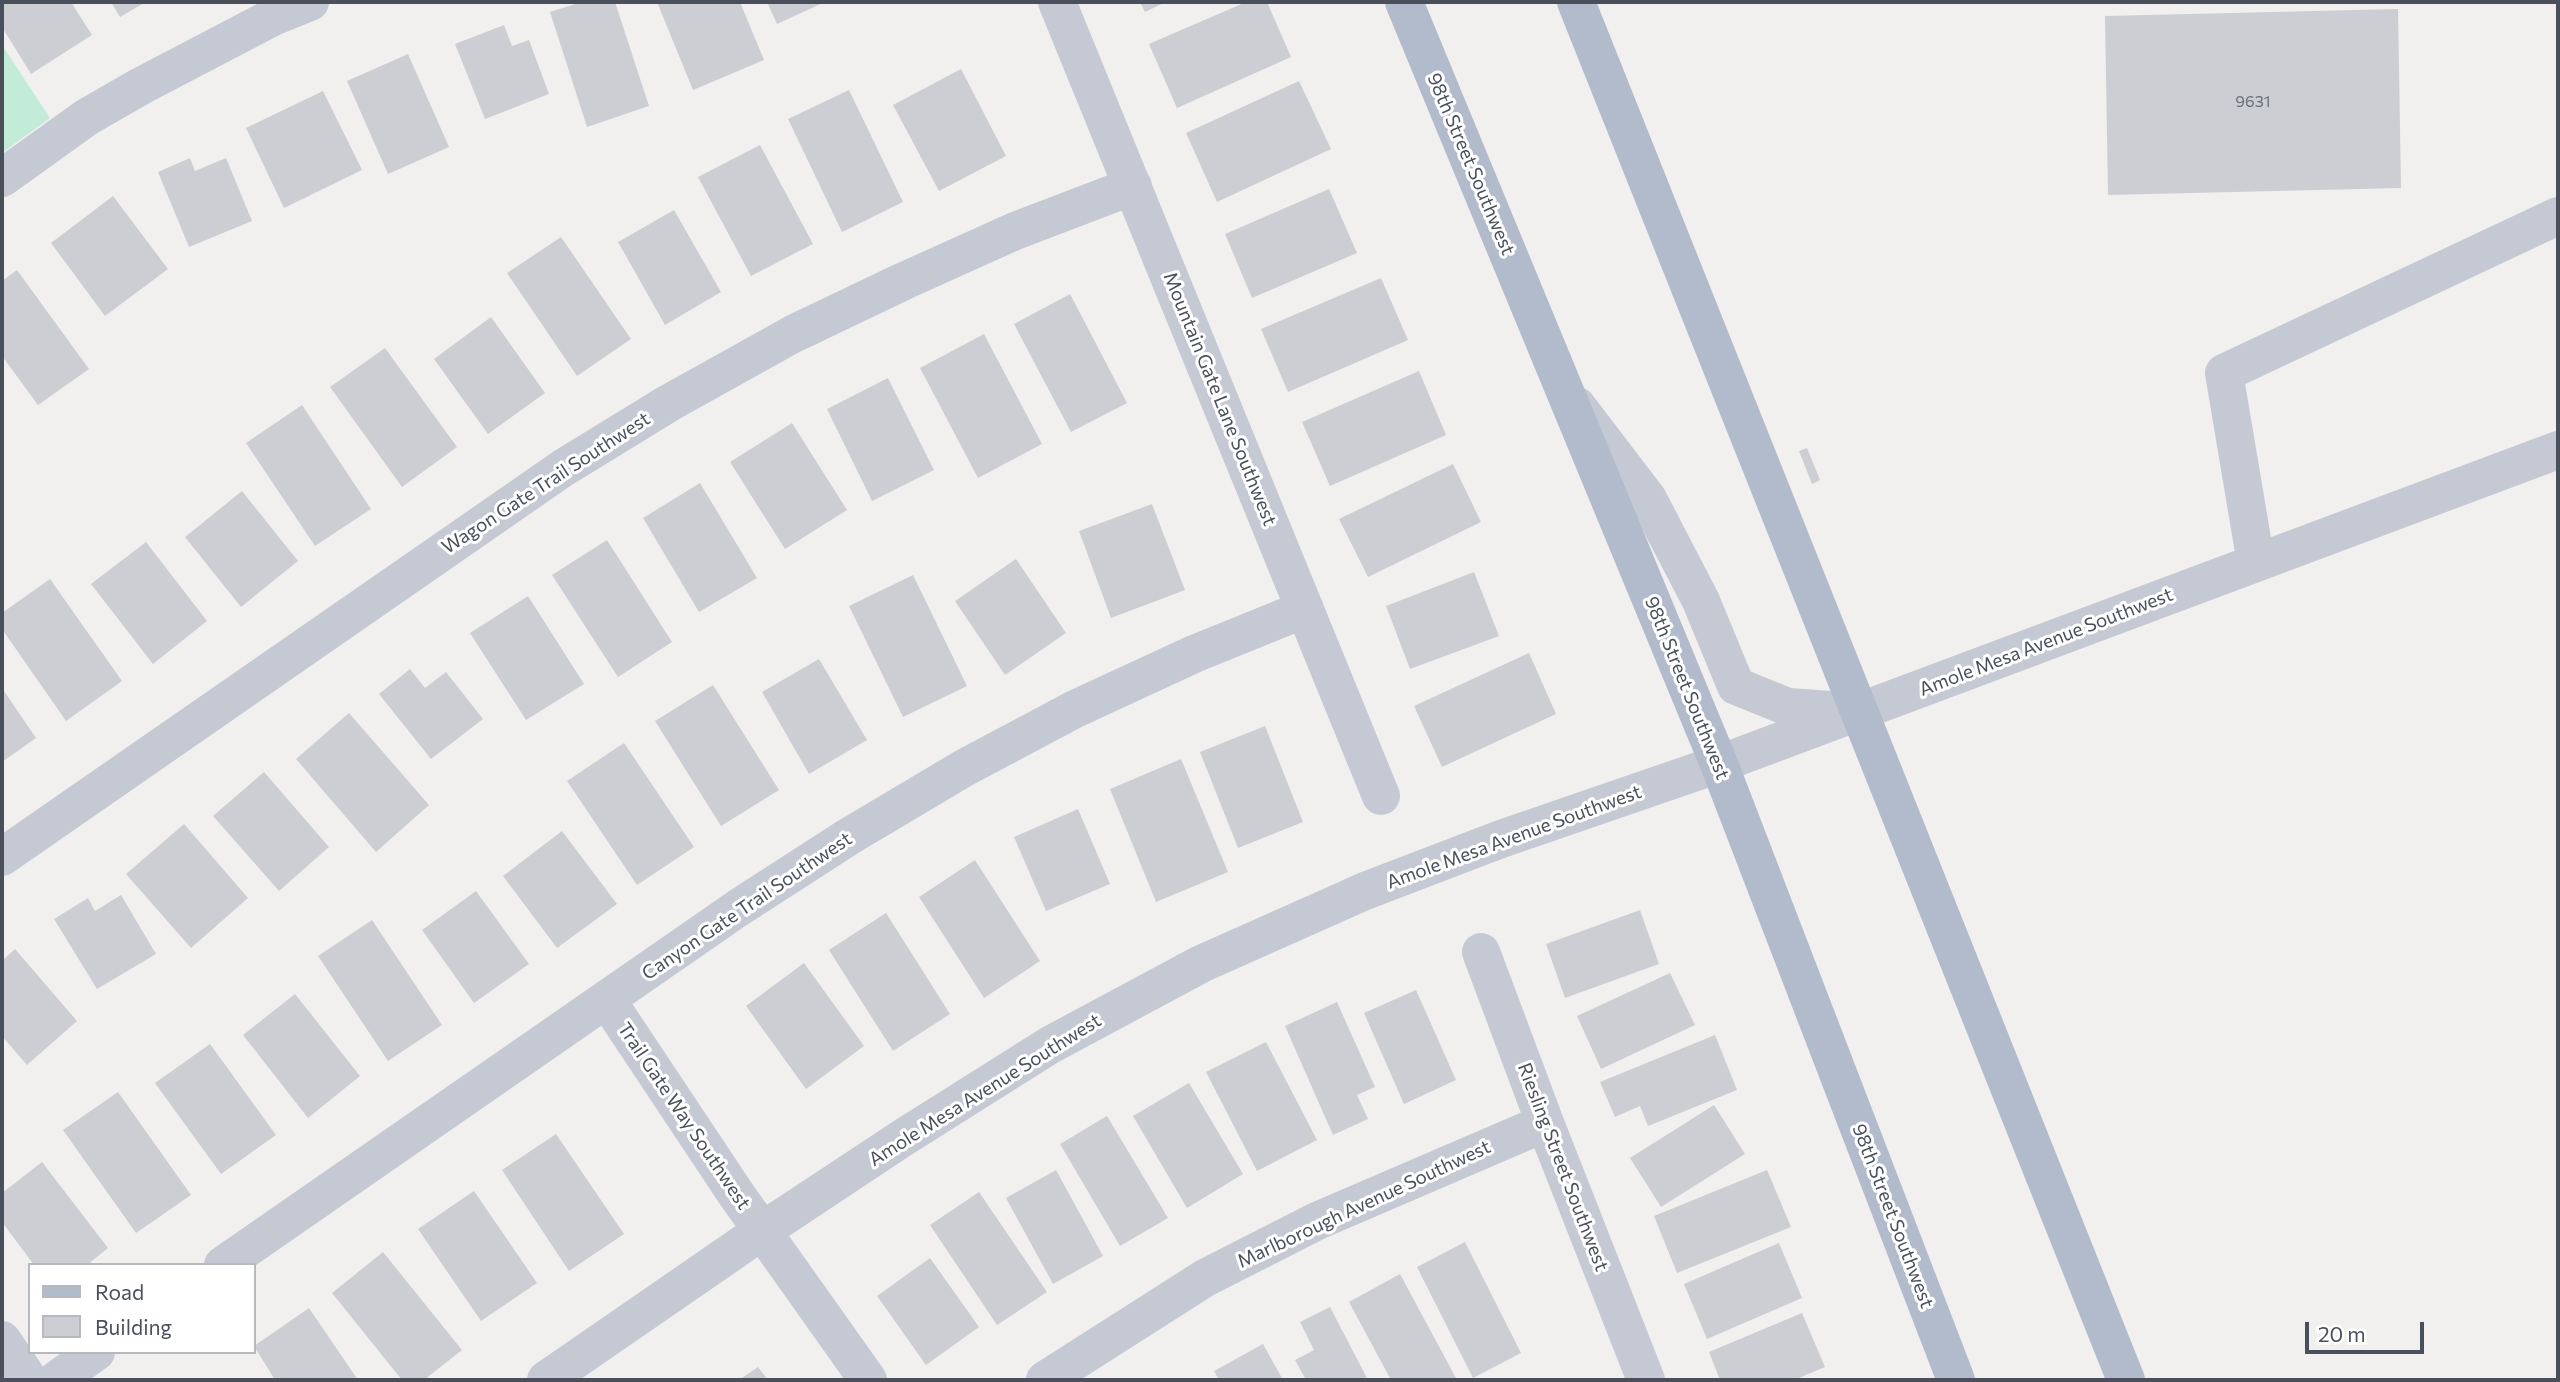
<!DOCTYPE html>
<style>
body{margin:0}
#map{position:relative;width:2560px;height:1382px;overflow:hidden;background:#f1f0ef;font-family:Commissioner,sans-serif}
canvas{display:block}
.frame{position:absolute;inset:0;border:4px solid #49505b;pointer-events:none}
.legend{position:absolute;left:28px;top:1263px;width:228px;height:91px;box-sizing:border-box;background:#fff;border:2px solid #b6b9bd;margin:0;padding:9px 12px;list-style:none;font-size:21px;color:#49505b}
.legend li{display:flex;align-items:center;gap:14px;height:35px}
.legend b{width:35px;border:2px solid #b6b9bd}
.scale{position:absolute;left:2305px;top:1322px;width:119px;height:32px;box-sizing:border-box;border:4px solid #49505b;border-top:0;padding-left:9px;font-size:21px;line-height:24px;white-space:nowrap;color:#49505b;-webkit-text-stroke:5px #fff;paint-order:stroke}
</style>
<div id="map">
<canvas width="2560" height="1382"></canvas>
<div class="frame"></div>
<ul class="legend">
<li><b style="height:9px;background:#b2bbcb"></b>Road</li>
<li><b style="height:19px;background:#cdced3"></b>Building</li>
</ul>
<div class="scale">20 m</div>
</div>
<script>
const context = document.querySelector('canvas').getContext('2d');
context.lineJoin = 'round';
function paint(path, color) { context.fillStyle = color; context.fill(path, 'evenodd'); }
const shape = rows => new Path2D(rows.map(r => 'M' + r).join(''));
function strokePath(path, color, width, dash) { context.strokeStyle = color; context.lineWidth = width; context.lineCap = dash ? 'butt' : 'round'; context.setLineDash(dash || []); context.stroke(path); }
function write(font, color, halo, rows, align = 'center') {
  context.font = font + ' Commissioner,sans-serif'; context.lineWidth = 6; context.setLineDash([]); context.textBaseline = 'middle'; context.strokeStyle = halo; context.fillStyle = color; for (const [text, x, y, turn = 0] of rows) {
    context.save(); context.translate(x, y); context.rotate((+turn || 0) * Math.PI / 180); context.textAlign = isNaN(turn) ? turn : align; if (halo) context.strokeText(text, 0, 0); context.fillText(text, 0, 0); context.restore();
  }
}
paint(shape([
 [2,45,50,118,2,153]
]), '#c2ebd8');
paint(shape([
 [2,2,71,2,92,35,31,74,2,27],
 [111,2,146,2,120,17],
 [582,2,615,2,649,106,587,127,550,12],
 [657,2,740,2,764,60,693,90],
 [767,2,825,2,777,24],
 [1140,2,1166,2,1145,12],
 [1246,2,1267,2,1291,57,1177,108,1149,44],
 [2398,9,2401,188,2108,195,2105,16],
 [504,25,512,46,529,40,549,94,485,119,455,44],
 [408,54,449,147,388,174,347,81],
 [961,69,1006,156,939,191,893,105],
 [1299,81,1331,149,1217,202,1186,133],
 [849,90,903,202,842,232,788,119],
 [323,91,362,170,284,208,246,128],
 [760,145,813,244,751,276,698,177],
 [190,158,195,171,226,158,252,221,189,247,158,172],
 [1329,189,1357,253,1252,298,1225,234],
 [113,196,168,269,105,316,51,243],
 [674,210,721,292,665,325,618,242],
 [561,237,631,339,577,376,507,273],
 [17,270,89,369,38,405,2,356,2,281],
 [1381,278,1408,340,1288,392,1261,329],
 [1070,294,1127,403,1071,432,1014,324],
 [491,317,545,393,488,434,434,359],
 [984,334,1042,444,978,478,920,368],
 [385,348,457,447,402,487,330,387],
 [1419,371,1446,435,1330,486,1302,422],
 [888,378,934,470,872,501,827,409],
 [302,405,371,509,315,546,246,443],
 [792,423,847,510,785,549,730,462],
 [1807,448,1820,480,1812,484,1799,451],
 [1453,464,1481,522,1368,577,1339,519],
 [700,483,757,578,699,612,643,518],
 [242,491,298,561,241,607,185,537],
 [1152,504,1185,590,1111,618,1079,531],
 [607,540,672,642,618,677,552,575],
 [146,542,207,621,153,664,91,584],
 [1016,559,1066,633,1005,675,955,601],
 [1474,572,1499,636,1410,669,1386,606],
 [913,575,967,686,903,717,849,606],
 [50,579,122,681,66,721,2,629,2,613],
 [528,596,584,684,526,720,470,633],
 [1529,653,1556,714,1442,767,1414,706],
 [819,659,867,740,809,774,762,692],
 [410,669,425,688,446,672,483,719,431,759,379,694],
 [713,685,779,790,721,826,655,721],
 [2,688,36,738,2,762],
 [349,713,429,805,376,852,296,759],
 [1265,726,1303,822,1238,848,1200,752],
 [624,743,694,847,637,885,567,781],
 [1181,759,1228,872,1156,902,1110,789],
 [264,772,329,847,279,891,213,816],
 [1078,809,1110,884,1046,911,1014,837],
 [184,824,248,898,191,948,126,874],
 [562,831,617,904,557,948,503,876],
 [975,860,1040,961,984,998,919,897],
 [476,891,529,964,474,1003,422,930],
 [121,895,156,954,97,989,54,919,88,898,95,911],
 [1640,910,1659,964,1565,998,1546,944],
 [886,913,950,1014,893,1051,829,950],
 [372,920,442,1025,388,1061,318,956],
 [15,949,77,1021,27,1065,2,1036,2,961],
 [804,963,864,1046,806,1089,746,1006],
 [1670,973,1695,1025,1601,1069,1577,1016],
 [1416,990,1456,1080,1404,1104,1364,1013],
 [295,994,360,1076,308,1118,243,1035],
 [1337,1002,1375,1087,1357,1095,1368,1119,1333,1135,1285,1026],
 [1715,1035,1737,1090,1648,1126,1640,1106,1615,1117,1600,1082],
 [1266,1042,1317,1140,1257,1171,1206,1072],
 [210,1044,276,1135,221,1174,155,1083],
 [1189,1083,1243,1174,1187,1208,1133,1116],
 [118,1092,191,1195,136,1233,63,1130],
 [1714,1105,1745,1154,1661,1207,1630,1158],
 [1107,1116,1168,1218,1120,1246,1060,1144],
 [556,1134,624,1234,569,1271,502,1170],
 [42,1162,108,1248,87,1265,34,1265,2,1222,2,1193],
 [1056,1170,1103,1256,1053,1284,1006,1198],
 [1767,1170,1791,1227,1677,1273,1654,1216],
 [474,1191,537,1283,481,1321,418,1229],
 [979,1192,1047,1292,997,1325,930,1225],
 [1465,1242,1521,1353,1473,1378,1417,1267],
 [1779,1243,1802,1298,1707,1339,1684,1284],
 [383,1252,462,1350,424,1380,402,1380,332,1293],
 [930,1258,979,1327,926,1365,877,1296],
 [1400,1274,1456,1378,1452,1380,1391,1380,1349,1302],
 [1330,1307,1368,1380,1306,1380,1295,1360,1314,1350,1300,1322],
 [309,1308,358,1380,275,1380,254,1346],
 [1802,1313,1825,1367,1794,1380,1720,1380,1709,1352],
 [1263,1344,1283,1380,1219,1380,1214,1371],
 [758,1367,768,1380,739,1380]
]), '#cdced3');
strokePath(shape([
 [1057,2,1381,796],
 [2,178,87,117,141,86,273,17,310,2],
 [1577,406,1648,499,1701,601,1736,686,1788,707,1845,711],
 [2256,563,2224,373,2558,216],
 [2,857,563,468,669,403,793,334,904,281,1015,231,1133,186],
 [1481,952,1545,1123,1646,1380],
 [607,1000,736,1194,868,1380],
 [223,1265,738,908,848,837,964,768,1075,709,1194,654,1305,609],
 [2,1340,29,1380],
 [56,1380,96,1352],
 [546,1380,762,1231,904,1137,1050,1045,1201,964,1365,891,1501,839,1719,764,2558,450],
 [1045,1380,1205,1278,1317,1221,1545,1123]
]), '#c4c9d3', 38);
strokePath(shape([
 [1404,2,1719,764,1956,1380],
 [1576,2,2126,1380]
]), '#b2bbcb', 38);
write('16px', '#6a7079', null, [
 ["9631",2253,102]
]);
write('19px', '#49505b', '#fff', [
 ["98th Street Southwest",1471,164,67],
 ["Mountain Gate Lane Southwest",1220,399,68],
 ["Wagon Gate Trail Southwest",546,483,-33],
 ["Amole Mesa Avenue Southwest",2046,642,-21],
 ["98th Street Southwest",1687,688,68],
 ["Amole Mesa Avenue Southwest",1514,837,-20],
 ["Canyon Gate Trail Southwest",747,906,-34],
 ["Amole Mesa Avenue Southwest",985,1090,-32],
 ["Trail Gate Way Southwest",684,1116,56],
 ["Riesling Street Southwest",1563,1167,69],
 ["Marlborough Avenue Southwest",1364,1204,-25],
 ["98th Street Southwest",1893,1216,69]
]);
</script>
